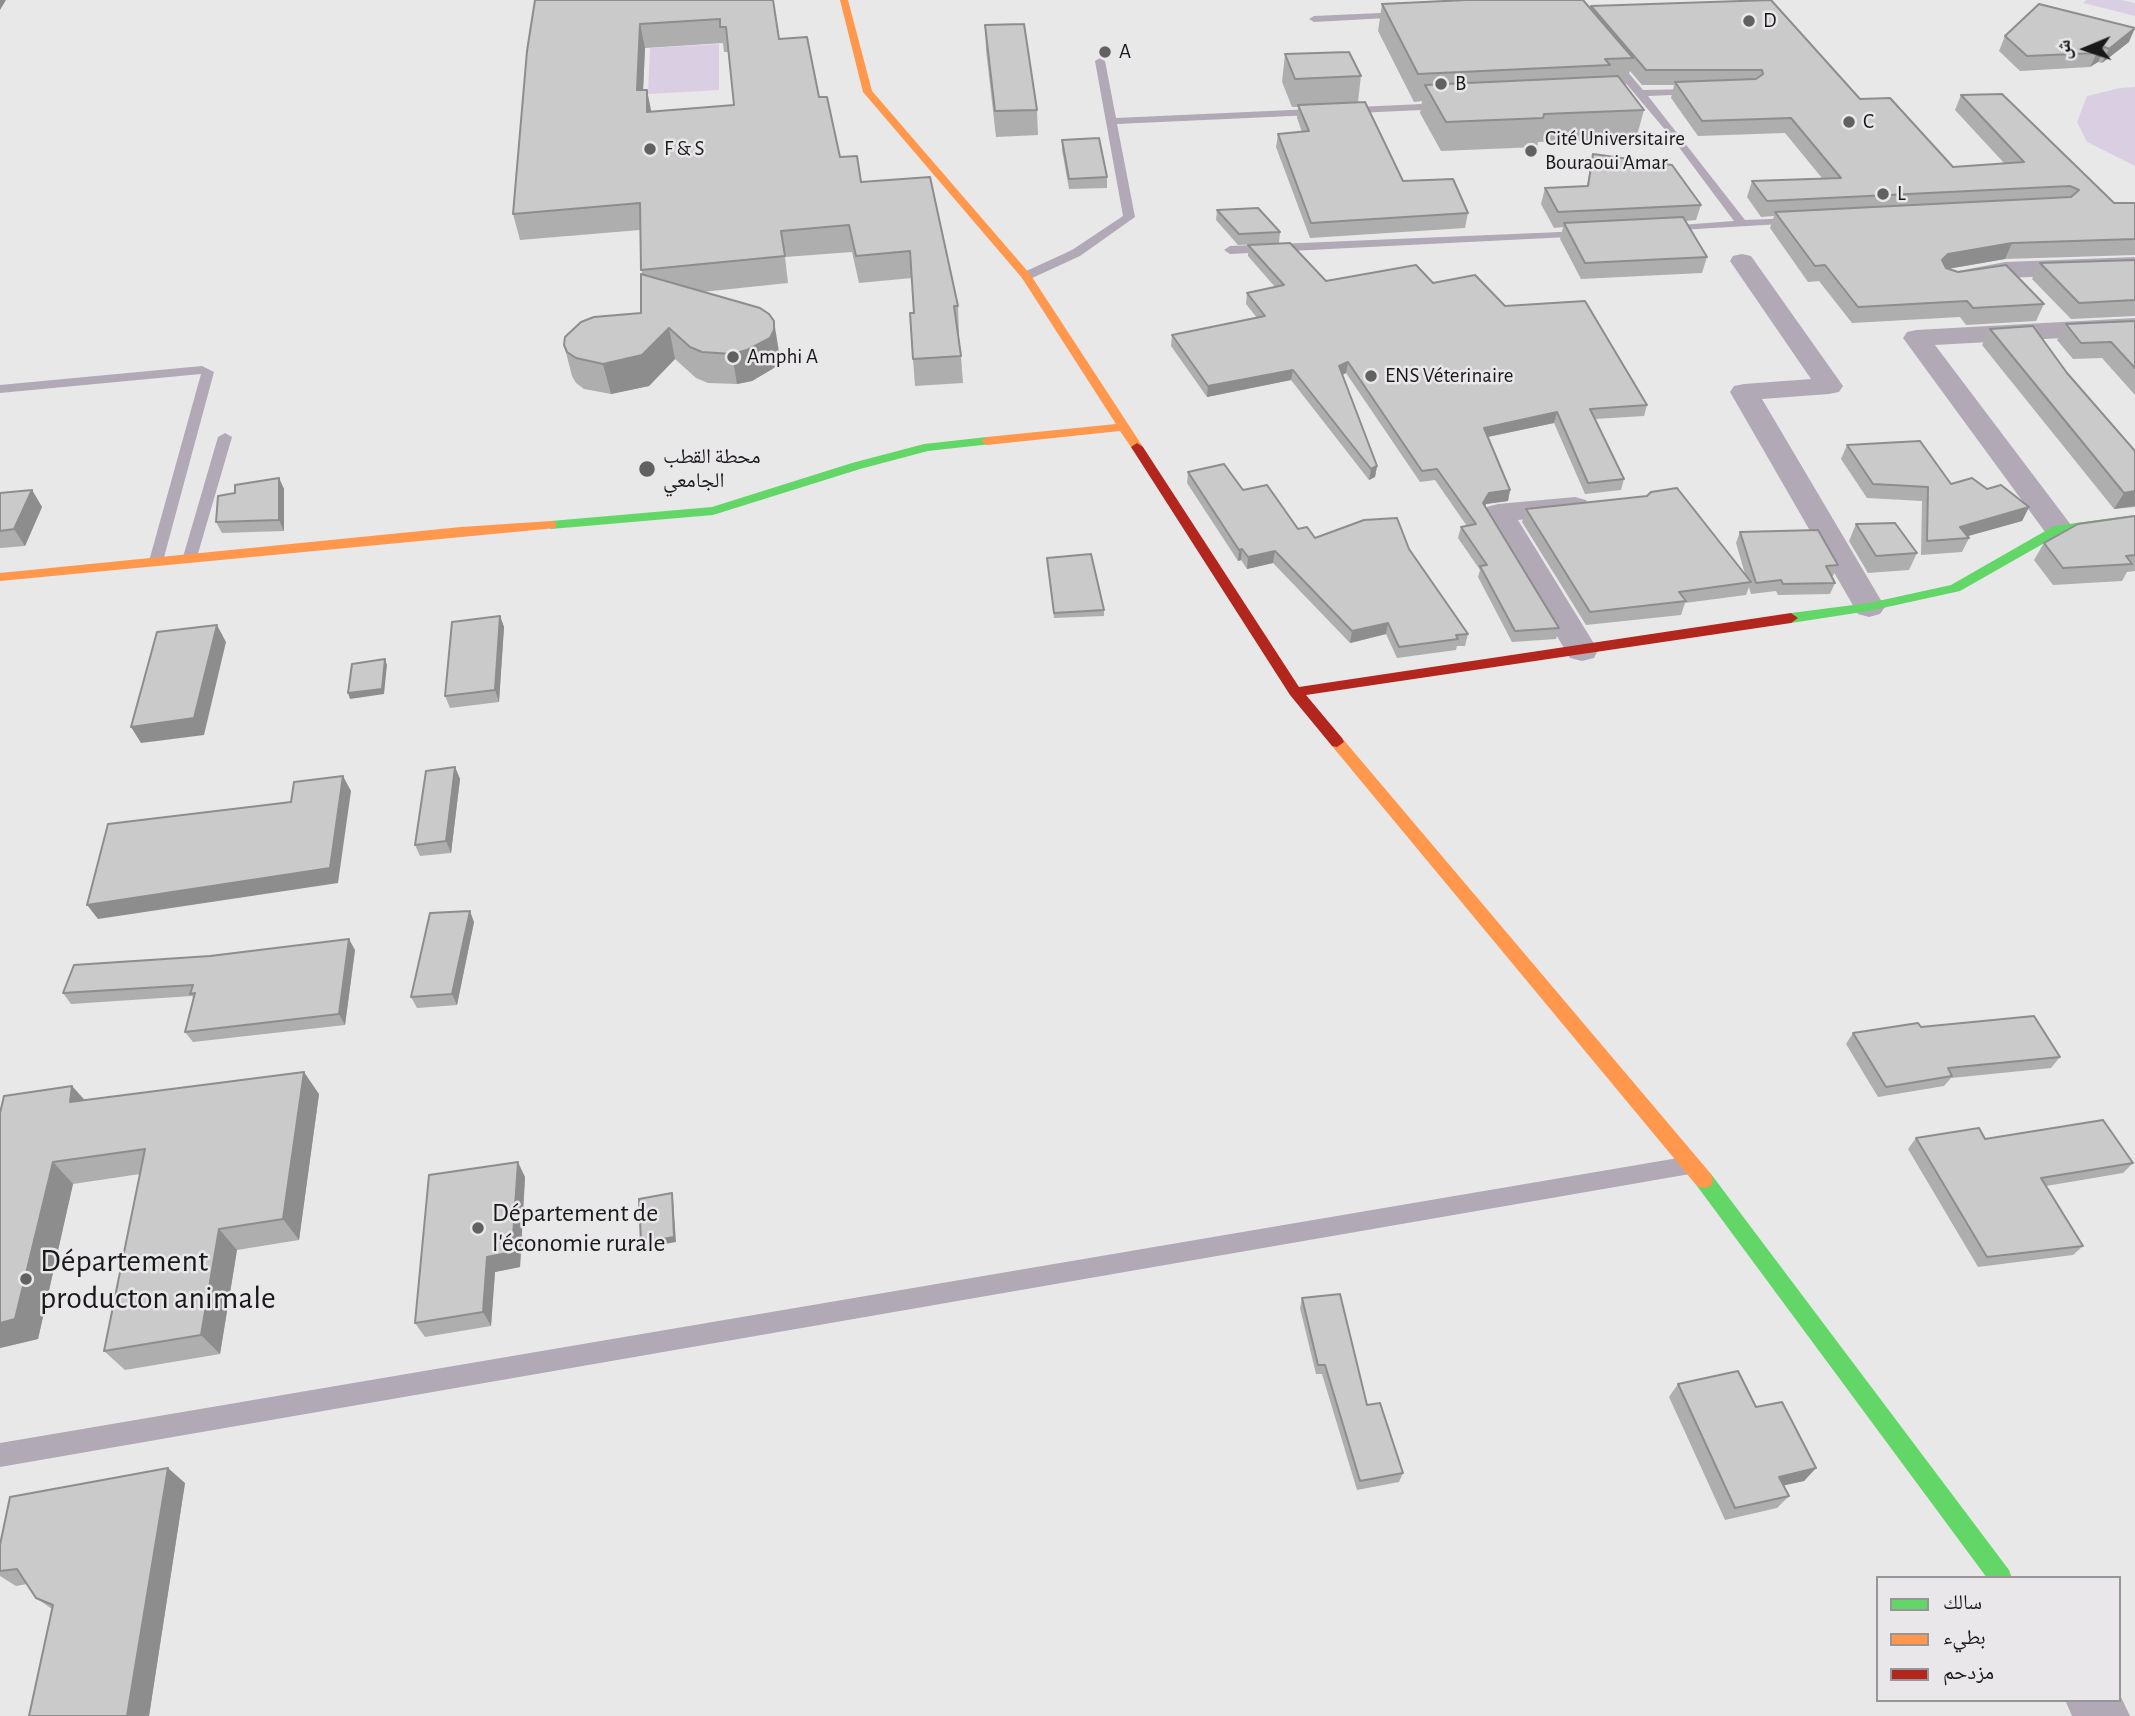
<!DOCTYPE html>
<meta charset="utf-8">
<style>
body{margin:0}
#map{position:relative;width:2135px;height:1716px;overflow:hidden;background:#e9e8e9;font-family:"Alegreya Sans","Noto Naskh Arabic",sans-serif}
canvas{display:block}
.legend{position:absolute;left:1876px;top:1576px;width:245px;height:126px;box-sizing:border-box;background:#e9e7ea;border:2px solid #969597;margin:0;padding:9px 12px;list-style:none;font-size:21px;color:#19191a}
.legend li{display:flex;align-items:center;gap:14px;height:35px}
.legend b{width:35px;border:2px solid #969597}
.north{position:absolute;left:2051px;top:14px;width:70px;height:70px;-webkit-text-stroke:5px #e9e7ea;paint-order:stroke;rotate:268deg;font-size:19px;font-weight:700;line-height:28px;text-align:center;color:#19191a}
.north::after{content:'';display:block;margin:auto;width:24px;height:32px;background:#19191a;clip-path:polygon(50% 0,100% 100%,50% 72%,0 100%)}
</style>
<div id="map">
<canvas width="2135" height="1716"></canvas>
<ul class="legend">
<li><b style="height:9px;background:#63d668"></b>سالك</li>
<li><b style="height:9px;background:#ff974d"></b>بطيء</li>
<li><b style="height:9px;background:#b3261e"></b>مزدحم</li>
</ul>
<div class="north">ش</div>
</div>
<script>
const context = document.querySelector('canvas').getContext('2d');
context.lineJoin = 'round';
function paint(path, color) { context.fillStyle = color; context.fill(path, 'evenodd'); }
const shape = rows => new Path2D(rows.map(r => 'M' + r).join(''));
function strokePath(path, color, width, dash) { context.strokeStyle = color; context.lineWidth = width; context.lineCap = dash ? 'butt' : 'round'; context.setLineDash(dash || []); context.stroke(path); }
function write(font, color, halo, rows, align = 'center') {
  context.font = font + ' "Alegreya Sans","Noto Naskh Arabic",sans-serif'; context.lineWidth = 5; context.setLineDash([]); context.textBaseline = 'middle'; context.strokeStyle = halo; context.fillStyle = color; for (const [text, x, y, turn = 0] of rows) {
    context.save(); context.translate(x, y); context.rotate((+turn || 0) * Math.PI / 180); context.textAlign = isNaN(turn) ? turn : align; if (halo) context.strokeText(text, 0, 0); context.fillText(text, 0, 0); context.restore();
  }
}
paint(shape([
 [2086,0,2122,0,2135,3,2135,16,2083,3],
 [719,44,719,90,648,94,650,48],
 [2135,87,2135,166,2087,142,2077,122,2087,96,2120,88]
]), '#dacee2');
paint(shape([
 [1402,12,1407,15,1405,17,1314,22,1309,19,1314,16,1402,12],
 [1100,58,1105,61,1116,118,1444,103,1449,106,1444,109,1117,124,1135,217,1080,256,1030,279,1022,279,1022,273,1072,250,1123,216,1095,61,1100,58],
 [1608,58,1616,58,1643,90,1699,89,1699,93,1695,94,1648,96,1745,220,1794,218,1800,221,1798,223,1663,231,1661,229,1667,226,1734,221,1672,138,1608,62,1608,58],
 [1584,231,1588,232,1588,236,1230,254,1224,250,1230,246,1584,231],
 [202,366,214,372,163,561,156,566,149,561,201,374,0,393,0,385,202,366],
 [225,433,232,437,197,557,195,560,185,560,183,557,218,437,225,433],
 [1690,1156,1697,1159,1700,1165,1697,1171,1690,1174,0,1467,0,1443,1690,1156]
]), '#b1a9b5');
paint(shape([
 [1742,254,1751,256,1843,386,1839,392,1829,394,1762,399,1885,607,1880,614,1869,617,1858,614,1730,392,1734,386,1744,384,1811,379,1730,261,1733,256,1742,254],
 [2135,257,2135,273,2005,278,1962,285,1953,282,1949,277,1953,272,2005,262,2135,257],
 [2135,318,2135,334,1935,345,2074,529,2070,536,2059,538,2048,536,1903,338,1907,332,1916,330,2135,318],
 [1575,497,1586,500,1590,506,1586,512,1518,520,1598,650,1594,658,1582,661,1570,658,1483,513,1487,507,1498,504,1575,497],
 [2119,1693,2130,1716,2072,1716,2065,1700,2119,1700,2119,1693]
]), '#b1a9b5');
paint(shape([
 [987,437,991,438,991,444,928,451,860,469,713,515,551,529,545,525,551,521,712,507,852,463,924,444,987,437],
 [2135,515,2135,523,2062,533,1960,591,1869,611,1791,623,1784,618,1791,613,1869,603,1951,585,2054,526,2135,515],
 [1704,1172,1711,1174,2009,1570,2012,1578,1987,1578,1697,1186,1695,1180,1697,1174,1704,1172]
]), '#63d668');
paint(shape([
 [840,0,848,0,872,91,1030,274,1143,447,1141,450,1133,450,1120,431,987,445,981,441,987,437,1116,424,1022,278,863,92,840,0],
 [551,521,556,522,556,528,0,581,0,573,461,527,551,521],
 [1337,737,1342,738,1711,1174,1713,1180,1711,1186,1704,1188,1697,1186,1332,746,1330,742,1337,737]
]), '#ff974d');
paint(shape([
 [1137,443,1143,447,1299,687,1791,613,1798,618,1791,623,1306,695,1342,738,1344,742,1337,747,1332,746,1290,695,1131,447,1137,443]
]), '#b3261e');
paint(shape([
 [535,0,773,0,779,39,819,97,840,157,958,306,959,333,958,333,961,356,963,383,915,386,913,359,914,313,912,278,859,283,852,252,785,257,788,283,702,292,779,352,779,360,774,368,752,381,737,384,708,383,696,378,675,359,649,386,611,394,584,389,576,383,572,376,564,345,641,313,642,274,640,230,520,240,513,214],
 [723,43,724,52,728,52,734,105,651,112,643,90,645,48],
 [1463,0,1583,0,1590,8,1591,6,1860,99,1953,167,2004,163,1955,110,1961,95,2114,203,2135,203,2135,255,2005,259,1948,269,2044,304,2036,321,1966,325,1960,317,1852,323,1819,281,1808,282,1770,228,1774,216,1761,217,1747,197,1752,181,1822,178,1785,133,1698,136,1671,98,1674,85,1642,85,1630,71,1625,86,1644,110,1636,139,1538,142,1537,147,1441,151,1420,113,1422,101,1414,102,1378,31,1382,4],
 [985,25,1037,110,1038,135,996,137,986,50],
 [2005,36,2129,42,2102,63,2098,62,2090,67,2020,71,1999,51],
 [1285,54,1361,76,1358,102,1403,181,1468,213,1465,228,1310,238,1276,147,1278,134,1302,132,1297,118,1298,107,1292,107,1282,82],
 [1062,140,1107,177,1107,188,1069,189,1062,150],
 [1593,154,1701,205,1696,220,1686,221,1707,257,1702,273,1581,279,1560,239,1563,227,1554,228,1541,204,1545,188,1587,186],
 [1217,210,1280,232,1279,243,1238,245,1216,220],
 [1248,245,1326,281,1433,283,1505,306,1647,405,1644,416,1595,419,1624,479,1621,490,1585,494,1554,423,1488,437,1510,490,1508,501,1486,504,1485,506,1559,628,1556,639,1512,642,1478,577,1480,570,1458,538,1461,527,1467,526,1435,480,1420,482,1346,373,1342,375,1377,466,1375,477,1369,480,1291,380,1207,397,1171,346,1172,335,1257,318,1246,304,1247,293,1275,287,1248,256],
 [2135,260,2135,316,2071,319,2032,279,2040,263],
 [2135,321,2135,395,2102,358,2073,359,2057,340,2066,324],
 [1990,329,2067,373,2135,451,2135,507,2114,509,1982,345],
 [1847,445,1951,484,1987,489,2029,507,2022,521,1968,536,1969,538,1962,552,1921,555,1922,501,1867,498,1841,459],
 [1188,472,1243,490,1298,529,1315,538,1409,549,1468,634,1465,646,1457,646,1456,650,1397,658,1386,634,1350,643,1273,563,1247,569,1241,560,1238,561,1187,483],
 [279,478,284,489,284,531,222,533,216,522,235,493],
 [32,490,42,507,25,546,0,548,0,493],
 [1526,509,1745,574,1736,543,1740,532,1838,565,1833,576,1832,576,1835,583,1830,594,1778,595,1776,591,1751,594,1749,587,1746,595,1685,603,1681,615,1586,625,1522,522],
 [2135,516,2135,571,2127,572,2122,581,2053,585,2034,560,2044,543],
 [1856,524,1917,553,1909,570,1868,573,1849,541],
 [1047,558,1104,610,1104,616,1054,618],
 [500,616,504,627,499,702,450,708,445,696],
 [455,767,460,779,451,853,420,856,415,845],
 [474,922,457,1005,417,1008,411,997],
 [355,950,345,1025,193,1042,185,1032,194,999,192,996,71,1004,63,993],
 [1921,1027,2060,1057,2051,1068,1951,1078,1944,1086,1878,1097,1846,1044,1853,1033],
 [72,1086,85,1100,319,1094,299,1240,237,1250,220,1354,125,1370,104,1351,140,1174,73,1184,38,1339,0,1348],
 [1916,1138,1985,1139,2133,1163,2123,1173,2046,1186,2083,1246,2073,1255,1978,1267,1908,1149],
 [525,1177,520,1267,495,1272,491,1326,425,1337,415,1323],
 [1302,1298,1367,1405,1403,1473,1399,1482,1357,1490,1322,1374,1316,1374,1300,1308],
 [1678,1384,1756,1407,1816,1468,1804,1481,1783,1485,1789,1496,1777,1508,1725,1520,1669,1397],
 [185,1483,149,1716,29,1716,52,1609,36,1598,27,1584,16,1586,0,1576,0,1545]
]), '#afaeaf');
paint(shape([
 [0,0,6,0,0,10],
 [640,24,645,48,642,115,637,90],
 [2135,28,2129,42,2102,63,2109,49],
 [2105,47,2098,62,2090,67,2097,53],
 [647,90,652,115,647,112],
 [2012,243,2005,259,1941,270,1942,260,1948,254],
 [774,321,779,352,779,360,774,368,752,381,737,384,732,354],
 [669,328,675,359,649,386,611,394,603,364],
 [1348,362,1346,373,1337,377,1339,366],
 [1293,370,1291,380,1207,397,1208,386],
 [1557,412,1554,423,1482,438,1484,428],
 [1377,466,1375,477,1369,480,1371,469],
 [279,478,284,489,284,531,279,520],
 [32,490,42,507,25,546,14,529],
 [1510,490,1508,501,1486,504,1481,514,1483,503,1489,493],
 [2135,491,2135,506,2114,509,2124,493],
 [2029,507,2022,521,1961,538,1960,527],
 [1242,549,1241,560,1238,561,1239,550],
 [1275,551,1273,563,1247,569,1248,557],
 [500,616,504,627,499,702,495,690],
 [1388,623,1386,634,1350,643,1352,631],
 [217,625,226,642,204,735,141,743,131,727],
 [385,659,387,665,384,694,350,699,348,693],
 [455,767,460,779,451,853,446,841],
 [343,776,351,791,338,883,98,919,87,905],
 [470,911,474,922,457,1005,452,994],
 [349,939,355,950,345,1025,339,1014],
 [304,1072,319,1094,299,1240,283,1219],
 [72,1086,91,1108,70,1102],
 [53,1162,73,1184,38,1339,0,1348,0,1323],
 [518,1162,525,1177,520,1267,495,1272,491,1326,483,1312,487,1257],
 [672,1193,673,1198,676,1242,643,1248,641,1243],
 [219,1229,237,1250,220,1354,201,1335],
 [168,1468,185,1483,149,1716,127,1716],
 [1816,1468,1804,1481,1768,1489,1779,1477]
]), '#8e8d8e');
const building = shape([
 [535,0,773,0,779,39,807,37,819,97,827,97,840,157,857,156,861,182,930,177,958,306,954,306,961,356,913,359,910,313,914,313,910,251,856,256,849,225,781,231,785,256,641,270,640,203,513,214,527,51,535,0],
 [720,19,720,27,726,27,734,105,647,112,647,90,637,90,640,24,720,19],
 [1466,0,1583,0,1633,58,1605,59,1610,65,1418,74,1382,4,1466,0],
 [1771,0,1860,99,1890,98,1953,167,2024,162,1961,95,2002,94,2114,203,2135,203,2135,239,2012,243,1948,254,1942,260,1946,268,1958,272,2006,265,2044,304,1973,308,1967,301,1858,307,1825,265,1815,266,1775,212,2071,197,2079,190,2070,186,1767,201,1752,181,1841,178,1791,118,1702,121,1675,82,1756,79,1763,74,1762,70,1646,70,1591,6,1771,0],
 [2039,4,2135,28,2109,49,2105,47,2097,53,2027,56,2005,36,2039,4],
 [1024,24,1037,110,995,111,985,25,1024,24],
 [1349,52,1361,76,1295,79,1285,54,1349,52],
 [1618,76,1644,110,1544,114,1543,118,1446,122,1425,85,1618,76],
 [1365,102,1403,181,1453,179,1468,213,1311,223,1278,134,1309,131,1298,105,1365,102],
 [1099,138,1107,177,1069,179,1062,140,1099,138],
 [1593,154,1672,165,1701,205,1558,212,1545,188,1588,186,1593,154],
 [1258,208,1280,232,1239,234,1217,210,1258,208],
 [1683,217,1707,257,1585,263,1564,223,1683,217],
 [1290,243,1326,281,1416,265,1433,283,1475,275,1505,306,1585,301,1647,405,1590,409,1624,479,1588,483,1557,412,1484,428,1510,490,1489,493,1483,503,1559,628,1515,631,1480,566,1487,565,1461,527,1476,524,1437,469,1422,471,1348,362,1339,366,1377,466,1371,469,1293,370,1208,386,1172,335,1265,316,1247,293,1284,285,1248,245,1290,243],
 [2135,260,2135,300,2079,303,2040,263,2135,260],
 [641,274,760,308,769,314,774,321,774,330,770,338,747,350,732,354,702,352,690,347,669,328,642,355,603,364,576,358,567,352,564,345,565,337,581,322,594,317,641,313,641,274],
 [2135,321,2135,368,2111,342,2081,343,2066,324,2135,321],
 [2033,326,2067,373,2135,451,2135,491,2124,493,1990,329,2033,326],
 [1920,441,1951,484,1972,478,1987,489,2001,485,2029,507,1960,527,1969,538,1927,541,1928,487,1873,484,1847,445,1920,441],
 [1224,464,1243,490,1267,485,1298,529,1307,527,1315,538,1364,520,1397,518,1409,549,1468,634,1456,635,1458,639,1399,647,1388,623,1352,631,1275,551,1248,557,1242,549,1239,550,1188,472,1224,464],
 [279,478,279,520,216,522,218,496,235,493,235,485,279,478],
 [1677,488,1751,582,1679,592,1686,601,1590,612,1526,509,1647,496,1651,492,1677,488],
 [32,490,14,529,0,531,0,493,32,490],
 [2135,516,2135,555,2126,556,2132,564,2063,568,2044,543,2078,524,2135,516],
 [1895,523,1917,553,1876,556,1856,524,1895,523],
 [1818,530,1838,565,1826,566,1835,583,1783,584,1781,580,1756,583,1740,532,1818,530],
 [1091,554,1104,610,1054,613,1047,558,1091,554],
 [500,616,495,690,445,696,452,622,500,616],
 [217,625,194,718,131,727,157,632,217,625],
 [385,659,382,689,348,693,352,664,385,659],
 [455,767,446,841,415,845,426,771,455,767],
 [343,776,330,868,87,905,108,824,291,802,294,782,343,776],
 [470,911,452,994,411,997,430,913,470,911],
 [349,939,339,1014,185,1032,195,993,190,994,193,985,63,993,74,965,210,956,349,939],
 [2034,1016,2060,1057,1948,1068,1952,1076,1886,1087,1853,1033,1918,1023,1921,1027,2034,1016],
 [304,1072,283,1219,219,1229,201,1335,104,1351,145,1149,53,1162,15,1319,0,1323,0,1113,4,1096,72,1086,70,1102,304,1072],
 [2103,1120,2133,1163,2041,1178,2083,1246,1987,1257,1916,1138,1979,1128,1985,1139,2103,1120],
 [518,1162,512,1252,487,1257,483,1312,415,1323,429,1175,518,1162],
 [672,1193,674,1237,641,1243,639,1199,672,1193],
 [1340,1294,1367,1405,1380,1403,1403,1473,1360,1481,1325,1365,1318,1365,1302,1298,1340,1294],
 [1738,1371,1756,1407,1782,1402,1816,1468,1779,1477,1789,1496,1735,1508,1678,1384,1738,1371],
 [168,1468,127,1716,29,1716,53,1605,36,1598,17,1569,0,1571,0,1545,10,1497,168,1468]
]);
paint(building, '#cbcacb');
strokePath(building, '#8e8d8e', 2);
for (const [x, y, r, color] of [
 [1749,21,7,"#626162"],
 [1105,52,7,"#626162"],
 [1441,84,7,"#626162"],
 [1849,122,7,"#626162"],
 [650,149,7,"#626162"],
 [1531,151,7,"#626162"],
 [1883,194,7,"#626162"],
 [733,357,7,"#626162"],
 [1371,376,7,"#626162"],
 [647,469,9,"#626162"],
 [478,1228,7,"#626162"],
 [26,1279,7,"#626162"]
]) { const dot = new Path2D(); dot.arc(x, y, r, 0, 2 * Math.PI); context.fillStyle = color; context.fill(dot); strokePath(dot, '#e9e7ea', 2.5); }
write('21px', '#19191a', '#e9e7ea', [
 ["D",1763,21],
 ["A",1119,52],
 ["B",1455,84],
 ["C",1863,122],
 ["Cité Universitaire",1545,139],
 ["Bouraoui Amar",1545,163],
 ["F & S",664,149],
 ["L",1897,194],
 ["Amphi A",747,357],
 ["ENS Véterinaire",1385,376],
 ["محطة القطب",663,457],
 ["الجامعي",663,481]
], 'left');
write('26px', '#19191a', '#e9e7ea', [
 ["Département de",492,1213],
 ["l'économie rurale",492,1243]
], 'left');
write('32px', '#19191a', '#e9e7ea', [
 ["Département",40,1261],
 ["producton animale",40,1298]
], 'left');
</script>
